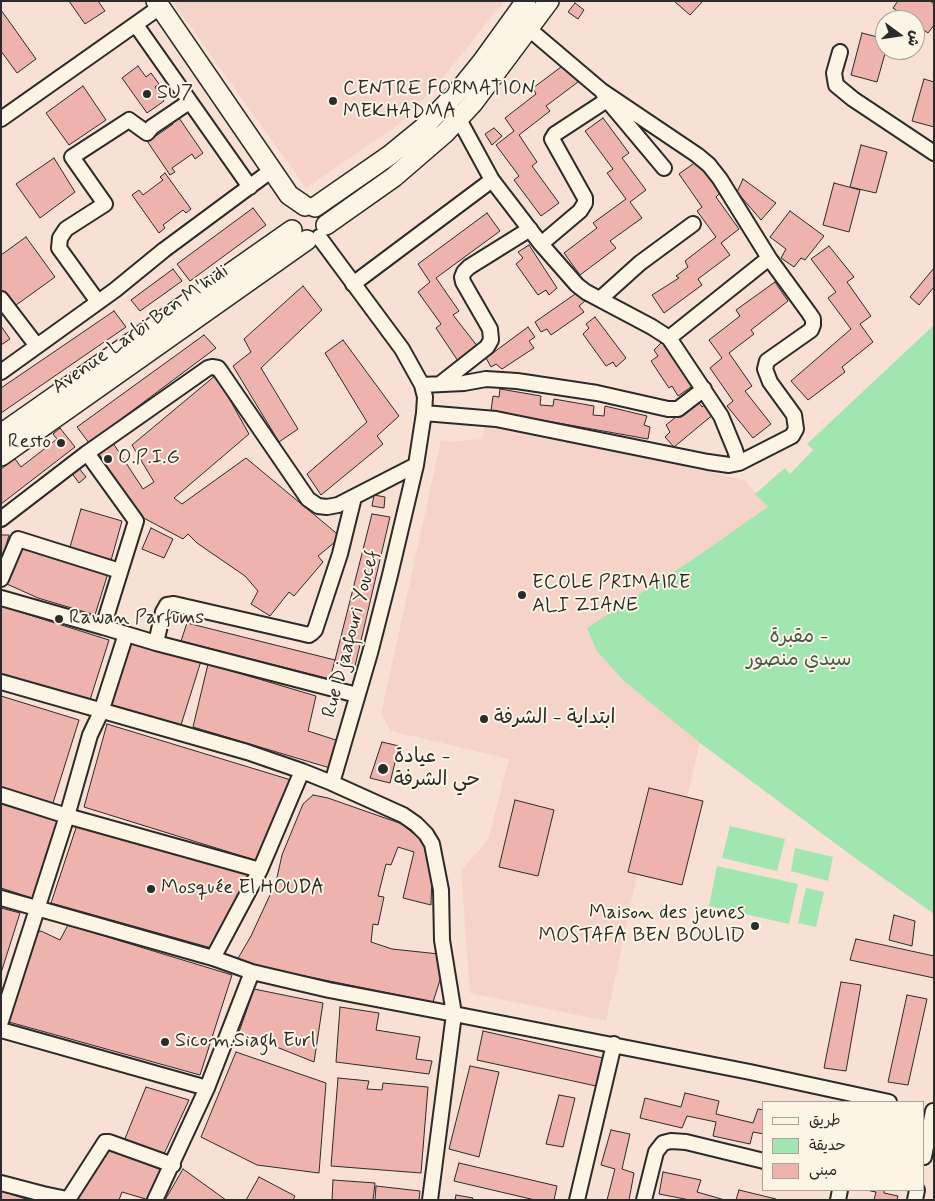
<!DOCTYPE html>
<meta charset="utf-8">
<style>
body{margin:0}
#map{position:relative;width:935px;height:1201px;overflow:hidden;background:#f8e1d4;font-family:Mynerve,"Playpen Sans Arabic",sans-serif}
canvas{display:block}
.frame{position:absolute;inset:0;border:2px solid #2b2b2b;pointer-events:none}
.legend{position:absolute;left:762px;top:1101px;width:162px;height:90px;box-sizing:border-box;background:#fcf5e5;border:1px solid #a8a49b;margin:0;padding:6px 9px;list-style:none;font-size:15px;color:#2b2b2b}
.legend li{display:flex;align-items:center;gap:10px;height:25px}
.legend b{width:25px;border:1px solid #a8a49b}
.north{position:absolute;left:875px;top:10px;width:50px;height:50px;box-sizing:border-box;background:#fcf5e5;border:1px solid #a8a49b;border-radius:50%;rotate:104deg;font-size:14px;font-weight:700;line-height:20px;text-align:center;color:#2b2b2b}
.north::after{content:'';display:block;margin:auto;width:18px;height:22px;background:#2b2b2b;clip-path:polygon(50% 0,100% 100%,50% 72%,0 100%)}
</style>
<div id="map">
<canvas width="935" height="1201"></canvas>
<div class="frame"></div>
<ul class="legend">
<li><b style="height:6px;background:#fcf5e5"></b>طريق</li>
<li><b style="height:14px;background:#a1e5b1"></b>حديقة</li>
<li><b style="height:14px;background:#efb3ae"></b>مبنى</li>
</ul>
<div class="north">ش</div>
</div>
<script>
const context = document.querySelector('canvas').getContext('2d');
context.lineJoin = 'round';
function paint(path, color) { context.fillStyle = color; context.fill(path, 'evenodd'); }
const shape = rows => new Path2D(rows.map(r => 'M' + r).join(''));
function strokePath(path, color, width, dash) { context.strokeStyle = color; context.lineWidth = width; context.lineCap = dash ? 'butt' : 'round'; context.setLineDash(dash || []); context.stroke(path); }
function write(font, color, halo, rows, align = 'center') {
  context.font = font + ' Mynerve,"Playpen Sans Arabic",sans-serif'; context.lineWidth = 4; context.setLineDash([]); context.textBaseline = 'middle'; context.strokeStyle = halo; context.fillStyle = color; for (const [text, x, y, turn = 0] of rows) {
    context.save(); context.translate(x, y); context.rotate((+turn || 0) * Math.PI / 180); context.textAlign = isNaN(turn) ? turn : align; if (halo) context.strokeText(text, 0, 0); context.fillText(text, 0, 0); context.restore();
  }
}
paint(shape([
 [172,1,504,1,441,80,402,122,306,188],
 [486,423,744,480,769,507,689,562,625,682,700,743,687,797,703,801,682,885,637,875,606,1021,470,993,461,871,488,840,509,759,391,731,381,714,441,440,451,442,482,439]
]), '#f5d3c9');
paint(shape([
 [934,325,934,914,855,858,700,743,625,682,597,651,587,628,689,562,768,507,755,494,785,468,790,474,813,450,807,444],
 [730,826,785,839,777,871,722,858],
 [795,848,833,857,828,881,791,871],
 [717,866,798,884,789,924,709,906],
 [806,888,824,892,816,927,798,923]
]), '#a1e5b1');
const building = shape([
 [69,1,98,1,105,11,85,24,69,1],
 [674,1,703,1,690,15,674,1],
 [898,1,930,1,934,4,934,25,928,33,915,24,915,20,910,20,893,8,898,1],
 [575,3,584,10,578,19,568,12,575,3],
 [1,10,36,59,17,73,1,51,1,10],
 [862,33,885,39,886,50,877,82,851,75,862,33],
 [565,64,578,82,546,106,550,111,519,135,537,162,532,166,559,203,541,216,514,180,519,176,496,145,514,131,505,118,536,94,533,88,565,64],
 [138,66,146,77,151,73,159,84,155,87,164,101,147,113,122,78,138,66],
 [924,79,934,82,934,127,912,121,924,79],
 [83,86,106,120,69,145,46,113,83,86],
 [177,115,203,153,195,159,192,154,172,168,175,172,170,175,145,138,150,134,153,138,173,124,170,120,177,115],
 [603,118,629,153,622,158,646,190,630,202,642,218,610,241,616,248,580,275,564,253,597,228,593,223,626,199,607,173,613,169,585,131,603,118],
 [494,128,502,136,492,145,485,134,494,128],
 [861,145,887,152,876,193,850,187,861,145],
 [54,158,75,192,40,218,16,184,54,158],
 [697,161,720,193,716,197,739,229,721,243,730,255,698,279,702,285,664,313,652,295,679,278,676,276,688,267,685,261,716,237,697,211,702,207,679,174,697,161],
 [165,173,191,209,186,213,183,210,163,225,165,228,159,233,132,195,139,190,143,195,163,180,160,177,165,173],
 [743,179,776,203,761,220,737,192,743,179],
 [834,183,860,190,849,232,823,225,834,183],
 [253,208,266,225,190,281,177,264,253,208],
 [790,211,824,236,805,260,801,258,794,267,781,258,786,249,770,237,790,211],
 [487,213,500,231,436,278,459,311,453,315,478,347,458,361,436,328,441,324,418,292,430,282,418,264,487,213],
 [26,237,55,277,12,308,1,293,1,255,26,237],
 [529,245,557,288,549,295,546,290,538,295,516,264,523,258,518,252,529,245],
 [829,246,854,277,847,282,871,316,860,324,873,342,842,367,845,372,808,400,791,381,851,329,828,298,836,292,811,259,829,246],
 [934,268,934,287,919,305,910,297,934,268],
 [173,269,182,281,140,311,131,300,173,269],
 [775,282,788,301,751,330,754,334,729,353,752,386,745,391,771,424,753,438,727,406,733,401,710,368,722,358,709,340,740,316,736,310,775,282],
 [303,286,322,310,261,368,298,429,279,442,233,366,251,352,244,339,303,286],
 [578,292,585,301,579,306,584,312,551,335,547,329,541,332,535,322,578,292],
 [114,311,126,327,1,413,1,388,114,311],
 [595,317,626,358,616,367,613,362,606,366,583,334,589,328,586,324,595,317],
 [1,326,10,339,1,345,1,326],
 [528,327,535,337,529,341,534,348,502,369,496,364,491,367,486,358,528,327],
 [204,335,216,348,89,443,77,427,204,335],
 [343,340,399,416,377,436,383,444,321,495,307,474,367,422,325,353,343,340],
 [662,342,694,385,678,396,672,386,669,388,651,361,658,356,654,350,662,342],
 [216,375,249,434,174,498,182,504,246,458,341,537,318,556,323,562,294,596,289,592,270,616,251,604,258,591,245,576,197,543,188,534,183,539,140,516,99,454,113,443,143,489,154,482,132,445,216,375],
 [500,389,541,396,540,405,553,406,554,399,594,406,593,415,604,416,605,406,647,416,644,425,650,427,648,439,491,411,493,396,499,397,500,389],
 [697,400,702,407,708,402,715,413,674,447,665,437,670,432,666,425,697,400],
 [60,428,75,447,1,504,1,469,15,459,21,467,57,439,53,434,60,428],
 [78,467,86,477,79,483,71,472,78,467],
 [374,495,385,497,384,508,372,506,374,495],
 [81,509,122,521,110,564,68,554,81,509],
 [372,514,390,517,355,666,335,660,372,514],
 [151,528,173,539,164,558,142,549,151,528],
 [1,535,9,535,1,564,1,535],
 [23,546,108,573,95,615,38,598,7,584,23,546],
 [1,606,109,640,90,700,1,674,1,606],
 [187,623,335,660,330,679,181,641,187,623],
 [131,641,201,661,181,725,112,705,131,641],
 [208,664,316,696,308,731,339,741,330,768,193,727,208,664],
 [1,696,79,720,53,803,1,787,1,696],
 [107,724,291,780,258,861,84,807,107,724],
 [382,742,399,746,390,783,370,778,382,742],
 [649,788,703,801,682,885,628,872,649,788],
 [313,795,328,798,402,824,428,846,432,875,431,905,403,898,414,852,398,847,391,865,386,864,378,896,384,897,378,925,373,924,371,942,392,949,439,954,440,980,433,1002,285,972,237,960,251,936,276,882,282,855,303,804,313,795],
 [515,800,554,810,538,876,499,867,515,800],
 [1,802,62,821,38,900,1,888,1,802],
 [77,825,253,874,215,949,51,903,77,825],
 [1,908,20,913,1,973,1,908],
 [894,915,915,921,912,946,889,940,894,915],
 [68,925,232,975,200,1075,9,1022,36,933,41,931,60,940,68,925],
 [856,939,934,956,934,978,850,960,856,939],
 [841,982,861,985,846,1071,824,1068,841,982],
 [254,989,323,1003,314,1062,239,1032,254,989],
 [907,995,927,999,908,1085,888,1082,907,995],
 [340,1007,379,1013,376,1030,420,1037,416,1059,432,1061,429,1074,336,1062,340,1007],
 [483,1031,603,1058,596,1086,477,1060,483,1031],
 [236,1052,326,1083,319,1173,257,1165,201,1137,236,1052],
 [470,1066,499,1072,479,1157,449,1149,470,1066],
 [338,1078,369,1081,367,1089,382,1090,383,1083,428,1087,421,1173,331,1166,338,1078],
 [146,1087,189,1100,164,1154,124,1141,146,1087],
 [685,1093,719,1101,716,1114,753,1123,758,1109,764,1110,764,1134,753,1132,750,1144,713,1136,716,1122,687,1116,682,1128,640,1118,645,1098,681,1107,685,1093],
 [559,1095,575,1098,563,1147,546,1144,559,1095],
 [611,1130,630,1134,622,1169,634,1173,629,1200,607,1200,615,1169,601,1165,611,1130],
 [107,1147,162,1170,149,1200,122,1192,119,1200,77,1200,107,1147],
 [459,1163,557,1186,554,1200,535,1200,454,1181,459,1163],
 [183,1169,226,1200,165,1200,183,1169],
 [663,1172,701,1180,697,1192,725,1200,690,1200,659,1194,663,1172],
 [259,1177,295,1196,293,1200,246,1200,259,1177],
 [333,1180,375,1183,373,1200,332,1200,333,1180],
 [376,1186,420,1191,419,1200,375,1200,376,1186],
 [739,1190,776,1199,775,1200,736,1200,739,1190],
 [866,1190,884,1190,884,1193,898,1196,897,1200,874,1200,876,1192,866,1190],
 [1,1191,29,1200,1,1200,1,1191],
 [456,1195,473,1198,472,1200,455,1200,456,1195]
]);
paint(building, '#efb3ae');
strokePath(building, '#2b2b2b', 1);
const minor = shape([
 [136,25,250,187],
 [529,29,602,91,607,100,664,168],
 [840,52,834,73,836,85,853,99,934,153],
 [602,91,697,155,709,165,720,179,769,258,669,338],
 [455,112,492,180],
 [1,119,160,7],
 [541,244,580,211,585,203,585,198,552,139,555,134,607,100],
 [353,284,492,180,541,244,577,285,586,292,652,327,669,338,721,416,735,450,739,463,729,465,708,462,496,419,424,413],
 [1,299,37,346],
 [600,299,640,263,693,224],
 [98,302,59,248,60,238,66,229,105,204,72,157,129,120,147,133,152,127,189,102],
 [1,372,115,290,164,250,272,170],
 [440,384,487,347,491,340,490,329,463,282,462,277,464,272,469,267,530,229],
 [422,385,464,383,486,379,517,381,597,393,668,409,678,409,704,389],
 [87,453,136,521,103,627,156,643,357,695],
 [739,463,792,436,796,429,794,415,770,382,765,369,767,361,811,330,813,325,813,319,809,313,769,258],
 [1,519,87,453,208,368,212,367,218,368,221,372,308,499,318,506,327,507,338,505,416,465],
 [1,579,18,539,120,571],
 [1,598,103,627],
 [156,643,163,612,167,605,174,604,309,635,312,633,315,630,340,554,354,497],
 [1,682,247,752,302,771],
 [1,795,67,816,260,870],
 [1,898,213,958,252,972,329,990,454,1014,442,940,441,890,432,844,426,834,416,824,403,815,332,783,370,653,390,575,416,465,424,413,425,397,422,385,402,349,319,237],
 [213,958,260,870,302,771,332,783],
 [1,1021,67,816,90,735,101,712,126,634],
 [1,1030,207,1088,252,972],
 [924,1157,933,1111],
 [1,1183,43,1194,67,1199,71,1195,105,1142,109,1142,173,1165],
 [155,1200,207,1088],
 [430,1200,454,1014,750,1072,889,1102],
 [577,1200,614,1044],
 [644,1200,656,1152,663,1143,671,1141,686,1142,764,1161],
 [838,1200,840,1190],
 [915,1200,917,1190]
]);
const secondary = shape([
 [156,1,289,195,305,206],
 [315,207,390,155,423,128,461,88,482,62,526,1],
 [326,225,394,177,445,133,473,103,549,1],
 [1,434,292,230],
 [1,456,307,240]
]);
strokePath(minor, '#2b2b2b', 18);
strokePath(secondary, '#2b2b2b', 22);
strokePath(minor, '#fcf5e5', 14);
strokePath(secondary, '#fcf5e5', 19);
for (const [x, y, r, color] of [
 [147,94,5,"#2b2b2b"],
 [333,101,5,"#2b2b2b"],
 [61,443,5,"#2b2b2b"],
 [108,459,5,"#2b2b2b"],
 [522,595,5,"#2b2b2b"],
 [59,619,5,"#2b2b2b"],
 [484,719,5,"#2b2b2b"],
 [383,769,6,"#2b2b2b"],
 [151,889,5,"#2b2b2b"],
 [755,926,5,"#2b2b2b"],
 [165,1042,5,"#2b2b2b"]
]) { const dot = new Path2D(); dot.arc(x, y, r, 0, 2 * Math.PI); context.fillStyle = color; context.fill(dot); strokePath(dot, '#fcf5e5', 2); }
write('20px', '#2b2b2b', '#fcf5e5', [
 ["CENTRE FORMATION",343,90],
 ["MEKHADMA",343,113],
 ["SU7",157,94],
 ["Resto",51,443,"right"],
 ["O.P.I.G",118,459],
 ["ECOLE PRIMAIRE",532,584],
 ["ALI ZIANE",532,607],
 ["Rawan Parfums",69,619],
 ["ابتداية - الشرفة",494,719],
 ["عيادة -",394,758],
 ["حي الشرفة",394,781],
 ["Mosquée El HOUDA",161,889],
 ["Maison des jeunes",745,914,"right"],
 ["MOSTAFA BEN BOULID",745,937,"right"],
 ["Sicom.Siagh Eurl",175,1042]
], 'left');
write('20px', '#2b2b2b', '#fcf5e5', [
 ["Avenue Larbi Ben M'hidi",141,330,-35],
 ["Rue Djaafouri Youcef",352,634,-75]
]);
write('20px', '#485a4c', '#fcf5e5', [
 ["مقبرة -",799,638],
 ["سيدي منصور",799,661]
]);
</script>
